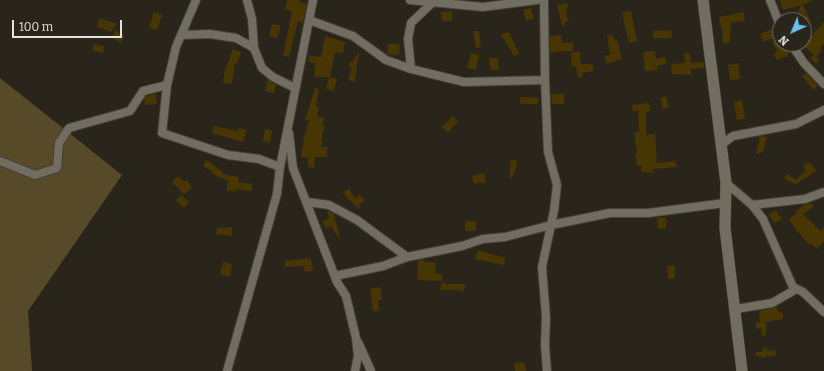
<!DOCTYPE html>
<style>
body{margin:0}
#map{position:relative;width:824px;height:371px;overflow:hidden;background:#29251b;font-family:Bitter,serif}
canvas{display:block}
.north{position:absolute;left:772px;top:12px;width:40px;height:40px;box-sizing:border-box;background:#29251b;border:1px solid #747168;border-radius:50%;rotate:224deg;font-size:11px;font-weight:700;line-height:16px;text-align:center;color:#e5e2dc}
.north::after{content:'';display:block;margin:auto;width:14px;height:18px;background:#6cc2f3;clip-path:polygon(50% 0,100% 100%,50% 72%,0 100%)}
.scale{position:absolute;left:12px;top:20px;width:110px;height:18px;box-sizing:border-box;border:2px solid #e5e2dc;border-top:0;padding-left:5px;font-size:12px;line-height:14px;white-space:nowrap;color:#e5e2dc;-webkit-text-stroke:3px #29251b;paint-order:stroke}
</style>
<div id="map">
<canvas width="824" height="371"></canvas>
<div class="north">N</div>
<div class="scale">100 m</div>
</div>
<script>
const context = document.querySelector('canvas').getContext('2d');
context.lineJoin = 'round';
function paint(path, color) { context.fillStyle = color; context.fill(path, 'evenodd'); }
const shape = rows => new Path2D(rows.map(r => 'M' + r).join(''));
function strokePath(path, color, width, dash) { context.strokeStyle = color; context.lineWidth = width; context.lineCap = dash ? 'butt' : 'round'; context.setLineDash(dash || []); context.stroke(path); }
paint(shape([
 [0,78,122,175,28,311,32,371,0,371]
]), '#574a28');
paint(shape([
 [287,0,300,0,300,2,307,4,303,23,298,21,289,57,283,56,292,11,285,9],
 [780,0,811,0,812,1,803,4,810,21,804,29,804,14,798,12,801,5,783,10],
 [562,3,568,4,566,14,569,21,565,22,563,29,557,4,562,5],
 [531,8,534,19,526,21,523,10],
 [452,11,452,21,442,21,441,12],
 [631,11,637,41,629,43,622,12],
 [154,12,162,15,157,30,149,27],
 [744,12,745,21,730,22,732,29,730,29,730,43,723,43,722,31,719,17],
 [99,18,117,24,111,32,97,27],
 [824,22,824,44,820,48,822,50,816,57,820,60,816,64,810,58,814,55,803,45],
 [272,24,281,26,277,38,269,36],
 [772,29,775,37,763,42,760,34],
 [115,30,125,36,121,43,112,38],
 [671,30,672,38,653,38,653,31],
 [473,31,479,31,481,47,476,48],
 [509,32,519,54,514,56,501,34],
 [561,35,562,43,573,42,573,51,550,52,550,36],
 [613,35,614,40,617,39,622,59,607,64,605,56,610,54,607,36],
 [325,36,345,42,343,53,335,52,330,77,337,79,334,91,326,89,329,77,314,77,315,63,308,62,309,56,321,57],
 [780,39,780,44,786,44,789,53,787,54,788,56,776,60,774,53,777,52,773,42],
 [94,44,104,46,103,53,92,51],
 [388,44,400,44,399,55,387,54],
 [233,49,241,52,237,64,235,63,232,84,223,83,225,70],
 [655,51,656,59,665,57,666,64,657,66,658,70,645,71,643,52],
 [359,52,357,65,355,82,348,80,352,68,349,67,350,61,352,62],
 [580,52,581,64,593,64,593,71,582,73,583,77,578,78,576,66,572,67,571,53],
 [471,53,479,55,476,70,467,68],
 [684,53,690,53,691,63,704,62,704,68,691,69,691,75,672,74,671,64,685,63],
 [489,58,498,58,499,70,490,70],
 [738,63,740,79,730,80,728,65],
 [806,73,818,86,813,90,802,76],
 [268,80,276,85,274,93,265,91],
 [315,88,319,89,316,106,319,107,317,116,324,118,322,125,325,126,321,140,323,141,321,147,327,147,327,157,315,157,314,168,308,167,308,158,301,157,304,140,303,139,309,121,305,120],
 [156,93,157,104,145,105,144,99,146,96],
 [551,94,564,94,564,104,552,104],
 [666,96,669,107,663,109,660,98],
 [520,97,539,98,538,104,520,104],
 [742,100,745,119,737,120,734,102],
 [649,103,650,111,646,112,646,135,655,134,657,163,675,161,677,167,653,169,654,173,641,172,641,165,637,166,635,154,637,153,634,133,639,132,638,110,633,111,632,105],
 [453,116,458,121,448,133,442,127],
 [214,126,238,131,239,128,247,130,243,142,212,133],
 [265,129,272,131,270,142,263,141],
 [760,136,767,137,763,152,756,154],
 [207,160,223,172,222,174,239,177,238,182,252,184,252,191,237,189,236,192,226,190,228,181,212,174,213,172,203,166],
 [511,160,517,160,516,168,511,179,509,178],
 [810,162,816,171,796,184,784,179,787,174,796,180,806,170,803,166],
 [484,173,486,182,474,184,472,176],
 [178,176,185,182,187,180,192,188,184,194,172,182],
 [349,189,355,199,359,194,365,200,359,206,361,210,347,198,343,192],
 [181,195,189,202,184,208,176,200],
 [811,203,814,206,803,214,821,231,824,227,824,241,817,249,811,244,810,245,796,230,789,219,797,213,795,212,804,205],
 [775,210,782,219,775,223,768,215],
 [327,211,334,214,340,238,339,238,331,226,326,229,322,222,329,218],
 [666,217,666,228,658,229,657,218],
 [465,221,476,221,476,231,465,231],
 [232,227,232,236,216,234,217,228],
 [478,250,505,258,504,265,475,259],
 [311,258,313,271,305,272,304,266,285,267,285,261],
 [424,259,424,262,436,262,435,274,442,274,442,281,417,280,418,260],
 [223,262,232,264,230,277,220,275],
 [667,266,675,266,675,278,668,279],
 [442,282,448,284,466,284,463,292,457,290,440,290],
 [380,287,382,300,378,301,379,311,373,311,370,289],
 [777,307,778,312,782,312,783,319,766,322,766,336,762,336,761,328,756,329,756,322,760,322,759,311],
 [767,347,767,350,769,351,775,350,776,356,766,356,766,358,756,356,756,352,762,352,762,349],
 [524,362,526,371,515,371,514,363]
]), '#473603');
const street = shape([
 [196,0,176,47,167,85,162,133,228,155,259,159,280,167],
 [247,0,252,19,254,48],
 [410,0,483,7,537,0],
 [544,0,545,80,548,152,557,185,554,211,542,267,546,317,545,345,547,371],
 [770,0,780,25],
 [309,20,353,36,386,60,411,69,464,82,545,80],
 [182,35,210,34,236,38,254,48,262,68,273,77,295,88],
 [791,44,804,63,824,84],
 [411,69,408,39,411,23,433,2],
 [289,133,293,168,337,282,346,296,356,338,358,356,355,371],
 [721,145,733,136,796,124,824,110],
 [0,161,35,175,57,168,59,143,69,128,130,111,143,91,167,85],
 [726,183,752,205,763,219,793,287,793,291,772,303,736,309],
 [307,202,329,205,357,220,407,257],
 [752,205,805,199,824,192],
 [335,276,383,266,407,257,462,246,483,239,505,237,551,225,610,213,648,213,725,203],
 [793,287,803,292,824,312],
 [358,342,371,371],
 [227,371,277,194,280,167,313,0]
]);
const secondary = shape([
 [703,0,726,183,725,228,742,371]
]);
strokePath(street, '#454139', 10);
strokePath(secondary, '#454139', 12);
strokePath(street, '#716d61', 8);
strokePath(secondary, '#716d61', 11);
</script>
